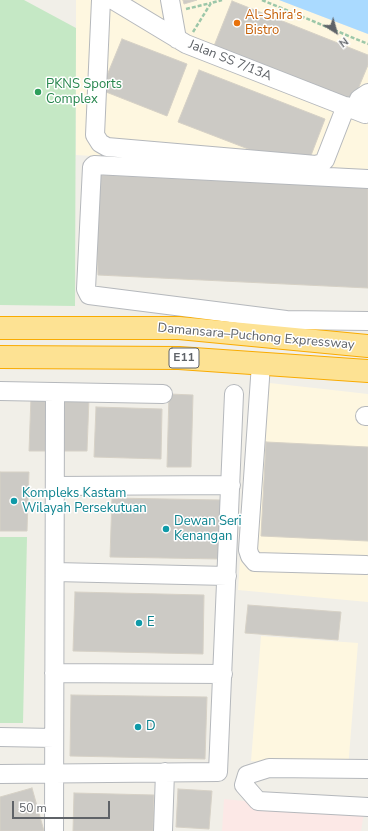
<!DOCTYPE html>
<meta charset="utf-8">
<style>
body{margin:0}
#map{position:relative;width:368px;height:831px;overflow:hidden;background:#f1efe8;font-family:"Nunito Sans",sans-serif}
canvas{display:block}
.north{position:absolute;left:316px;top:12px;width:40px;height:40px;-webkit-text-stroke:3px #fff;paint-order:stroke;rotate:143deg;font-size:11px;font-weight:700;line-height:16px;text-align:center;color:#5f6368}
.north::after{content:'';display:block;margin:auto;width:14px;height:18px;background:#5f6368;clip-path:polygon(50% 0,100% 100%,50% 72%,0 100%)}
.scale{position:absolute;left:12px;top:801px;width:98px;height:18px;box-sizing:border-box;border:2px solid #5f6368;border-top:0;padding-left:5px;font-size:12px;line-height:14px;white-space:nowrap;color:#5f6368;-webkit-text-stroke:3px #fff;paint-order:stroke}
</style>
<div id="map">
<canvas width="368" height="831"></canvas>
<div class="north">N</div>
<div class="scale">50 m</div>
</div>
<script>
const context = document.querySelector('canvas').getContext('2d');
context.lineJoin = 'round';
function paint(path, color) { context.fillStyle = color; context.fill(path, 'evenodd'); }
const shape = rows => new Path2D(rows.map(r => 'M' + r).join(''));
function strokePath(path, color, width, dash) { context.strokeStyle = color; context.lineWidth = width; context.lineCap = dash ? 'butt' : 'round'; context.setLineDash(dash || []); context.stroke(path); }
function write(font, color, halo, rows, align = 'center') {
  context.font = font + ' "Nunito Sans",sans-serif'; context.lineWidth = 3; context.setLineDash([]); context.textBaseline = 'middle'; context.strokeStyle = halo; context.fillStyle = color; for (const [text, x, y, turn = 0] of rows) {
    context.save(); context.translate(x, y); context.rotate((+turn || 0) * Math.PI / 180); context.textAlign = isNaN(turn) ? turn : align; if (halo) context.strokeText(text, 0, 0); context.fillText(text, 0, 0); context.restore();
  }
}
paint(shape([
 [76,0,279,0,368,34,368,172,76,155],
 [252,381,368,394,368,602,238,590],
 [261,636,358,643,348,769,251,761]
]), '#fef7e0');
paint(shape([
 [224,799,364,813,361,831,222,831]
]), '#fce8e6');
paint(shape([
 [0,0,24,0,76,28,75,306,0,305],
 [0,537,27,537,23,723,0,723]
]), '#c5e8c5');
paint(shape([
 [279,0,368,0,368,34]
]), '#aadaff');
const building = shape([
 [183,0,197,0,184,4,183,0],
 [232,1,368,55,368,65,353,101,214,46,232,1],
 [122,39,187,64,167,116,101,90,122,39],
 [199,70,325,119,310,158,277,160,178,122,199,70],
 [100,175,368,188,368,288,98,275,96,207,100,175],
 [169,394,193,395,191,467,167,467,169,394],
 [31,397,55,397,54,451,29,451,31,397],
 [64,397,89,398,87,451,63,451,64,397],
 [96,407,162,409,161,459,94,457,96,407],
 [266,442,368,447,368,541,261,536,266,442],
 [0,472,29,472,27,531,0,531,0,472],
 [112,498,221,500,220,559,110,557,112,498],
 [75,592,204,595,203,654,73,651,75,592],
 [248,605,341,612,338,640,245,633,248,605],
 [71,695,207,697,205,759,70,756,71,695],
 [32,788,44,831,0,831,0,797,32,788],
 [178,789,212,791,209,829,176,827,178,789],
 [74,793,154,795,153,831,73,831,74,793]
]);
paint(building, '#cccac5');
strokePath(building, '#d6d1c6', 1);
const minor = shape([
 [101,0,95,135,100,143,107,147,316,165,322,163,325,160,346,106],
 [113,0,186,44,365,114,368,112],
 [170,0,177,39],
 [355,110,359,99,368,93],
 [286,320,89,295,86,289,92,167,94,165,368,179],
 [274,321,286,320,368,321],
 [261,364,248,550,250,556,255,562,366,565],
 [0,391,163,394],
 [365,416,368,416],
 [55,486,231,485],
 [55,572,227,576],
 [54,673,223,674],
 [0,737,54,738],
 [368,769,269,768,247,775,244,785,258,801,368,807],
 [0,774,218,772,234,394],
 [54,831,55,392],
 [163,831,165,772]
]);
const highway = shape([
 [0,328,179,328,368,346],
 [0,357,179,358,368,371]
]);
strokePath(minor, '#b5b8bc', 20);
strokePath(highway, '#f9ab00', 24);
strokePath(shape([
 [262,0,368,44],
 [186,9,211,3],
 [193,32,211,3,222,0]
]), '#9cc7a9', 2.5, [4, 2]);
strokePath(minor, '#fff', 18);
strokePath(highway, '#fde293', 22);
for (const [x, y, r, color] of [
 [237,23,4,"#e8710a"],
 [38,92,4,"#2e9e5b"],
 [14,501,4,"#0f9aa8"],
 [166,529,4,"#0f9aa8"],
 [139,623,4,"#0f9aa8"],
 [138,727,4,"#0f9aa8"]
]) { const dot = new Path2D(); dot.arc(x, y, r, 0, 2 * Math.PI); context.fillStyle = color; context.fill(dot); strokePath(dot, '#fff', 1.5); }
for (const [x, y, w] of [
 [184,358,30]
]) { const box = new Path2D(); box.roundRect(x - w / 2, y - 10, w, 20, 3); context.fillStyle = '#fff'; context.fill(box); strokePath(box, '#5f6368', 1); }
write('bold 12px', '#5f6368', null, [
 ["E11",184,358]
]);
write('13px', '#c56008', '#fff', [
 ["Al-Shira's",245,16],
 ["Bistro",245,31]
], 'left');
write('13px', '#5f6368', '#fff', [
 ["Jalan SS 7/13A",230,61,22],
 ["Damansara–Puchong Expressway",256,337,5]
]);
write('13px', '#27864d', '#fff', [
 ["PKNS Sports",46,85],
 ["Complex",46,100]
], 'left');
write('13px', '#0d838f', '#fff', [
 ["Kompleks Kastam",22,494],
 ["Wilayah Persekutuan",22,509],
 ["Dewan Seri",174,522],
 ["Kenangan",174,537],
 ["E",147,623],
 ["D",146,727]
], 'left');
</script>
